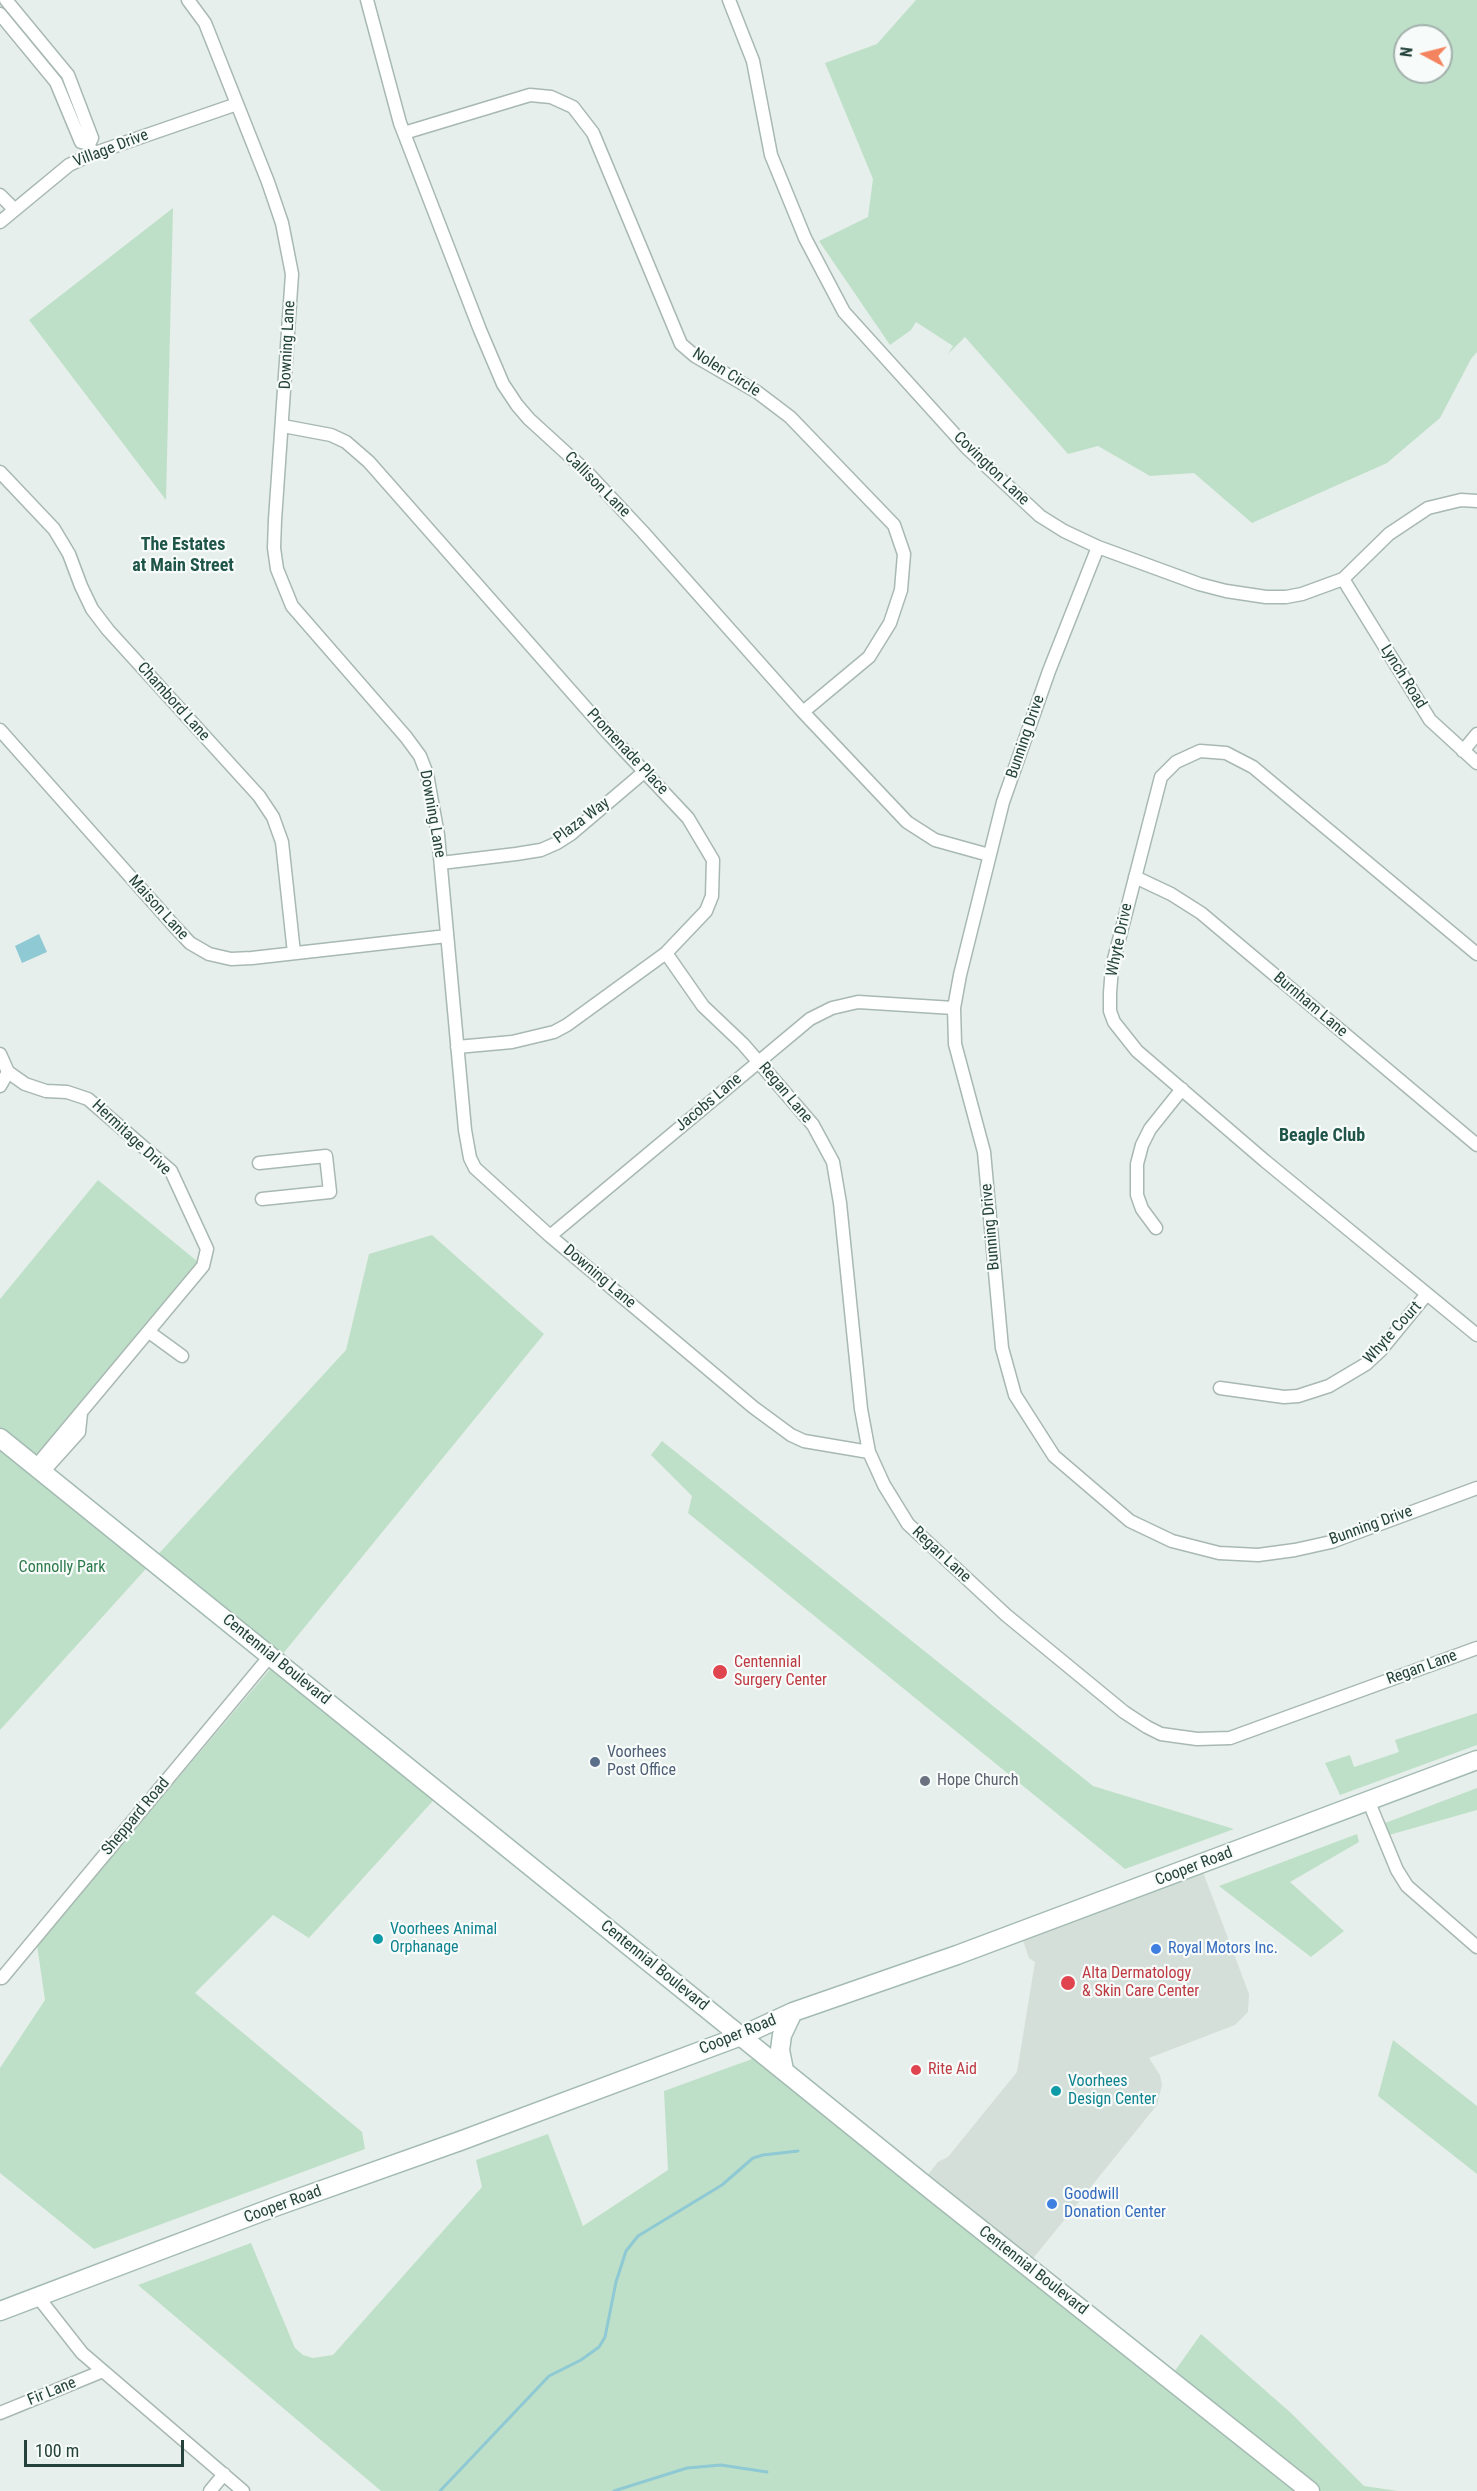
<!DOCTYPE html>
<style>
body{margin:0}
#map{position:relative;width:1477px;height:2491px;overflow:hidden;background:#e6efeb;font-family:"Roboto Condensed",sans-serif}
canvas{display:block}
.north{position:absolute;left:1393px;top:24px;width:60px;height:60px;box-sizing:border-box;background:#f7fbf9;border:2px solid #a3b1ad;border-radius:50%;rotate:277deg;font-size:16px;font-weight:700;line-height:24px;text-align:center;color:#24423a}
.north::after{content:'';display:block;margin:auto;width:21px;height:27px;background:#f4845f;clip-path:polygon(50% 0,100% 100%,50% 72%,0 100%)}
.scale{position:absolute;left:24px;top:2440px;width:160px;height:27px;box-sizing:border-box;border:3px solid #24423a;border-top:0;padding-left:8px;font-size:18px;line-height:21px;white-space:nowrap;color:#24423a;-webkit-text-stroke:4px #f7fbf9;paint-order:stroke}
</style>
<div id="map">
<canvas width="1477" height="2491"></canvas>
<div class="north">N</div>
<div class="scale">100 m</div>
</div>
<script>
const context = document.querySelector('canvas').getContext('2d');
context.lineJoin = 'round';
function paint(path, color) { context.fillStyle = color; context.fill(path, 'evenodd'); }
const shape = rows => new Path2D(rows.map(r => 'M' + r).join(''));
function strokePath(path, color, width, dash) { context.strokeStyle = color; context.lineWidth = width; context.lineCap = dash ? 'butt' : 'round'; context.setLineDash(dash || []); context.stroke(path); }
function write(font, color, halo, rows, align = 'center') {
  context.font = font + ' "Roboto Condensed",sans-serif'; context.lineWidth = 4.5; context.setLineDash([]); context.textBaseline = 'middle'; context.strokeStyle = halo; context.fillStyle = color; for (const [text, x, y, turn = 0] of rows) {
    context.save(); context.translate(x, y); context.rotate((+turn || 0) * Math.PI / 180); context.textAlign = isNaN(turn) ? turn : align; if (halo) context.strokeText(text, 0, 0); context.fillText(text, 0, 0); context.restore();
  }
}
paint(shape([
 [1200,1864,1249,1994,1248,2012,1235,2025,1149,2058,1160,2075,1162,2085,1157,2105,1027,2266,922,2182,938,2162,948,2157,1017,2072,1035,1962,1029,1958,1020,1932]
]), '#d4dfda');
paint(shape([
 [916,0,1477,0,1477,352,1471,359,1440,418,1387,463,1252,523,1194,473,1150,476,1098,446,1068,454,965,337,948,354,953,346,916,322,911,330,890,345,819,241,868,217,873,179,825,63,877,44],
 [1405,36,1441,36,1441,72,1405,72],
 [173,208,166,500,29,320],
 [98,1180,203,1266,36,1466,152,1561,346,1350,369,1254,432,1235,544,1334,277,1661,440,1793,309,1938,273,1915,195,1993,362,2132,365,2149,94,2249,0,2173,0,2068,45,2000,37,1945,277,1661,153,1561,0,1730,0,1299],
 [662,1441,1093,1786,1234,1829,1125,1869,688,1513,692,1496,651,1455],
 [1477,1713,1477,1745,1340,1795,1325,1763,1350,1755,1354,1767,1399,1752,1395,1740],
 [1477,1788,1477,1810,1389,1835,1385,1823],
 [1357,1834,1359,1842,1290,1882,1344,1931,1311,1957,1219,1886],
 [1393,2040,1477,2106,1477,2174,1378,2096],
 [763,2055,1167,2382,1201,2334,1291,2413,1364,2486,1398,2491,381,2491,138,2285,251,2243,295,2348,303,2355,313,2358,333,2355,482,2187,476,2160,548,2134,583,2226,668,2170,664,2091]
]), '#bfe0c8');
paint(shape([
 [39,934,47,952,22,963,15,946]
]), '#8ec9d4');
strokePath(shape([
 [440,2491,549,2376,581,2360,599,2347,605,2337,616,2282,626,2251,638,2236,722,2185,753,2158,763,2155,798,2151],
 [614,2491,687,2468,721,2465,767,2472]
]), '#8ec9d4', 3);
const street = shape([
 [6,0,68,75,92,138,89,144,92,154],
 [188,0,205,23,268,182,282,223,292,274,275,520,274,548,277,569,292,606,406,737,420,756,427,774,438,835,465,1130,470,1158,475,1168,550,1236,753,1407,791,1435,804,1441,869,1452],
 [367,0,400,123,480,330,503,384,517,405,529,419,586,471,643,532,803,712,907,822,935,840,989,855],
 [729,0,753,61,771,155,805,238,844,312,967,448,1040,516,1064,531,1098,547,1199,584,1226,591,1266,597,1286,597,1302,594,1343,579,1389,534,1428,508,1461,500,1477,501],
 [0,14,56,82,81,142,89,144],
 [404,133,530,95,551,97,573,107,593,133,681,344,695,356,757,392,790,417,894,525,904,554,901,590,890,623,869,657,803,712],
 [0,195,14,209],
 [0,222,69,165,92,154,237,104],
 [283,426,331,435,346,442,369,462,607,732,688,818,713,860,712,896,706,911,666,953,567,1025,554,1032,512,1042,457,1047],
 [0,472,54,529,69,554,81,586,92,609,108,630,259,796,273,817,282,842,294,953],
 [1098,547,1049,671,1003,802,960,975,954,1008,955,1044,984,1152,1002,1348,1015,1395,1054,1456,1130,1521,1172,1541,1219,1553,1258,1555,1295,1550,1331,1542,1477,1488],
 [1343,579,1430,720,1477,763],
 [0,730,175,927,190,943,209,954,231,959,252,958,447,936],
 [1463,751,1477,734],
 [441,863,516,854,541,850,557,843,571,834,644,772],
 [1135,877,1171,894,1201,913,1477,1145],
 [666,953,703,1006,743,1044,813,1125,833,1162,840,1203,861,1409,869,1452,884,1485,908,1524,1006,1615,1124,1712,1147,1727,1161,1734,1197,1739,1230,1738,1477,1648],
 [1477,954,1253,767,1226,753,1200,751,1176,762,1161,777,1112,967,1110,993,1110,1011,1114,1022,1137,1051,1265,1161,1477,1335],
 [0,1054,8,1072,25,1084,46,1091,67,1092,88,1099,171,1171,207,1249,203,1266,36,1466],
 [0,1086,8,1072],
 [259,1163,326,1156,330,1192,262,1199],
 [1156,1228,1142,1209,1137,1195,1137,1164,1142,1145,1150,1129,1182,1089],
 [550,1236,810,1019,832,1008,858,1002,954,1008],
 [149,1332,182,1356],
 [1220,1388,1284,1397,1298,1396,1329,1386,1366,1364,1381,1350,1427,1294],
 [43,1472,79,1432,81,1413],
 [1368,1800,1397,1870,1407,1886,1477,1947],
 [2,1978,270,1656],
 [38,2297,82,2353,243,2491],
 [0,2413,103,2371],
 [210,2491,224,2474]
]);
const secondary = shape([
 [0,1438,930,2189,1310,2491],
 [784,2070,780,2050,782,2035,793,2012],
 [0,2311,277,2206,460,2141,741,2036,793,2012,957,1955,1477,1760]
]);
strokePath(street, '#a8b8b2', 15);
strokePath(secondary, '#a4bbb3', 21);
strokePath(street, '#fff', 12);
strokePath(secondary, '#fff', 18);
for (const [x, y, r, color] of [
 [720,1672,8,"#e0444e"],
 [595,1762,6,"#5c6f8a"],
 [925,1781,6,"#6b7280"],
 [378,1939,6,"#0f9aa8"],
 [1156,1949,6,"#3f7fe0"],
 [1068,1983,8,"#e0444e"],
 [916,2070,6,"#e0444e"],
 [1056,2091,6,"#0f9aa8"],
 [1052,2204,6,"#3f7fe0"]
]) { const dot = new Path2D(); dot.arc(x, y, r, 0, 2 * Math.PI); context.fillStyle = color; context.fill(dot); strokePath(dot, '#f7fbf9', 2); }
write('16px', '#24423a', '#f7fbf9', [
 ["Village Drive",111,149,-21],
 ["Downing Lane",288,345,-87],
 ["Nolen Circle",726,373,32],
 ["Covington Lane",991,469,44],
 ["Callison Lane",597,485,45],
 ["Lynch Road",1403,677,58],
 ["Chambord Lane",173,702,48],
 ["Bunning Drive",1026,737,-71],
 ["Promenade Place",627,752,47],
 ["Downing Lane",432,814,80],
 ["Plaza Way",582,821,-37],
 ["Maison Lane",158,908,48],
 ["Whyte Drive",1120,940,-78],
 ["Burnham Lane",1310,1005,40],
 ["Regan Lane",785,1093,50],
 ["Jacobs Lane",709,1103,-40],
 ["Hermitage Drive",131,1138,43],
 ["Bunning Drive",991,1227,-95],
 ["Downing Lane",599,1277,40],
 ["Whyte Court",1393,1333,-48],
 ["Bunning Drive",1371,1526,-20],
 ["Regan Lane",941,1555,43],
 ["Centennial Boulevard",276,1660,39],
 ["Regan Lane",1422,1668,-20],
 ["Sheppard Road",136,1817,-50],
 ["Cooper Road",1194,1867,-21],
 ["Centennial Boulevard",654,1966,39],
 ["Cooper Road",738,2035,-22],
 ["Cooper Road",283,2205,-20],
 ["Centennial Boulevard",1033,2271,38],
 ["Fir Lane",52,2392,-22]
]);
write('16px', '#2d7a4b', '#f7fbf9', [
 ["Connolly Park",62,1568]
]);
write('16px', '#be3a42', '#f7fbf9', [
 ["Centennial",734,1663],
 ["Surgery Center",734,1681],
 ["Alta Dermatology",1082,1974],
 ["& Skin Care Center",1082,1992],
 ["Rite Aid",928,2070]
], 'left');
write('16px', '#4e5e75', '#f7fbf9', [
 ["Voorhees",607,1753],
 ["Post Office",607,1771]
], 'left');
write('16px', '#5b616d', '#f7fbf9', [
 ["Hope Church",937,1781]
], 'left');
write('16px', '#0d838f', '#f7fbf9', [
 ["Voorhees Animal",390,1930],
 ["Orphanage",390,1948],
 ["Voorhees",1068,2082],
 ["Design Center",1068,2100]
], 'left');
write('16px', '#366cbe', '#f7fbf9', [
 ["Royal Motors Inc.",1168,1949],
 ["Goodwill",1064,2195],
 ["Donation Center",1064,2213]
], 'left');
write('bold 18px', '#1f5548', '#f7fbf9', [
 ["The Estates",183,545],
 ["at Main Street",183,566],
 ["Beagle Club",1322,1136]
]);
</script>
